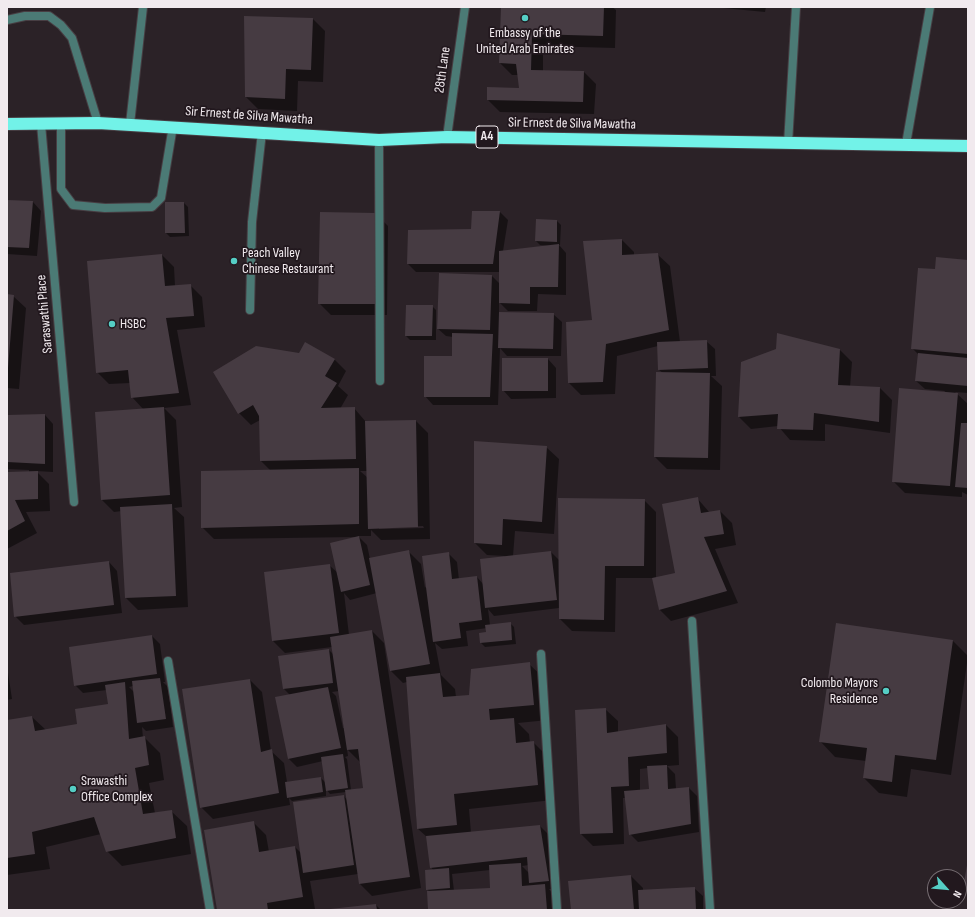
<!DOCTYPE html>
<style>
body{margin:0}
#map{position:relative;width:975px;height:917px;overflow:hidden;background:#2b2227;font-family:"Sofia Sans Condensed",sans-serif}
canvas{display:block}
.frame{position:absolute;inset:0;border:8px solid #f1eaee;pointer-events:none}
.north{position:absolute;left:927px;top:869px;width:40px;height:40px;box-sizing:border-box;background:#22181e;border:1px solid #756c71;border-radius:50%;rotate:117deg;font-size:11px;font-weight:700;line-height:16px;text-align:center;color:#f1eaee}
.north::after{content:'';display:block;margin:auto;width:14px;height:18px;background:#55cec5;clip-path:polygon(50% 0,100% 100%,50% 72%,0 100%)}
</style>
<div id="map">
<canvas width="975" height="917"></canvas>
<div class="frame"></div>
<div class="north">N</div>
</div>
<script>
const context = document.querySelector('canvas').getContext('2d');
context.lineJoin = 'round';
function paint(path, color) { context.fillStyle = color; context.fill(path, 'evenodd'); }
const shape = rows => new Path2D(rows.map(r => 'M' + r).join(''));
function strokePath(path, color, width, dash) { context.strokeStyle = color; context.lineWidth = width; context.lineCap = dash ? 'butt' : 'round'; context.setLineDash(dash || []); context.stroke(path); }
function write(font, color, halo, rows, align = 'center') {
  context.font = font + ' "Sofia Sans Condensed",sans-serif'; context.lineWidth = 3.5; context.setLineDash([]); context.textBaseline = 'middle'; context.strokeStyle = halo; context.fillStyle = color; for (const [text, x, y, turn = 0] of rows) {
    context.save(); context.translate(x, y); context.rotate((+turn || 0) * Math.PI / 180); context.textAlign = isNaN(turn) ? turn : align; if (halo) context.strokeText(text, 0, 0); context.fillText(text, 0, 0); context.restore();
  }
}
paint(shape([
 [502,7,612,7,616,10,615,48,543,46,543,72,584,72,596,84,594,114,500,112,488,100,520,89,518,75,512,75,500,63],
 [713,7,766,7,765,12],
 [313,19,325,31,323,82,298,81,297,111,258,109,246,97],
 [7,201,33,202,41,211,37,256,7,254],
 [166,203,184,203,188,207,189,236,170,237,166,233],
 [500,212,508,220,503,251,549,246,540,245,536,241,537,220,557,221,561,225,560,245,559,245,566,253,566,295,538,294,537,311,508,311,499,302,499,313,553,314,562,322,561,356,507,356,500,348,498,405,433,405,425,396,453,358,453,337,446,336,437,328,440,274,492,276,500,284,500,272,416,272,408,264,472,230],
 [376,214,388,226,387,315,331,315,319,303],
 [622,240,634,252,634,255,657,254,670,266,680,342,706,341,715,349,716,376,711,376,722,386,720,470,667,469,655,457,663,373,659,370,658,346,617,356,615,394,581,395,569,383],
 [162,255,174,267,175,286,190,285,202,297,205,327,177,330,191,405,164,408,176,420,182,507,174,508,184,517,188,607,138,610,126,598,122,511,114,512,102,500,143,409,132,397,130,383,109,384,97,372],
 [968,261,968,393,955,392,968,404,968,495,962,492,962,497,905,493,893,481,945,391,925,389,916,381,919,355,912,348,936,270],
 [7,295,13,296,26,308,19,389,7,388],
 [432,306,436,310,436,340,410,340,406,336],
 [839,349,852,362,850,387,880,388,892,400,890,433,825,424,825,441,790,440,778,426,751,429,739,417],
 [334,359,346,371,338,386,348,395,340,409,354,408,366,422,416,421,428,433,430,539,381,540,371,530,371,536,358,536,367,545,370,559,409,552,421,564,425,588,448,553,457,562,459,580,477,577,483,584,505,556,487,555,475,543,546,447,559,459,554,534,515,531,513,556,551,552,559,560,644,500,656,512,656,578,676,574,697,498,710,513,720,511,732,523,736,545,715,549,738,603,671,621,659,609,653,578,616,578,615,632,572,631,560,619,559,608,494,616,488,609,490,625,510,623,514,627,516,644,485,647,481,643,487,633,487,628,466,631,468,646,442,649,435,643,441,675,455,689,456,697,470,696,529,664,545,679,548,720,518,723,529,734,530,743,533,742,549,758,553,800,469,809,471,833,540,826,548,834,557,889,549,889,557,897,557,910,429,910,430,892,427,889,433,870,431,867,428,838,417,828,407,682,403,683,391,671,377,593,350,600,344,593,349,635,372,631,384,643,421,888,372,896,360,884,358,874,310,881,315,909,218,910,254,823,266,835,269,852,295,847,301,853,344,796,347,800,346,792,330,794,326,789,326,796,292,801,289,798,290,805,213,819,201,807,250,680,262,692,271,751,284,763,287,782,321,778,326,783,323,761,297,767,288,758,290,695,284,689,279,657,329,650,333,654,332,647,285,653,273,641,265,573,329,565,338,573,357,537,214,539,202,527,271,471,261,461,260,420,251,425,239,413,214,373],
 [360,471,368,471,368,478],
 [423,526,424,528,379,529,379,527],
 [339,691,344,728,343,728,336,696,332,692],
 [347,749,360,762,364,788,351,790,347,759,345,757,348,756],
 [529,865,529,873,522,866],
 [490,870,491,889,454,891,452,874],
 [548,359,556,368,556,398,511,399,503,390],
 [7,410,7,416,45,415,53,424,53,472,36,471,49,484,50,511,26,512,37,533,7,549,7,473,29,472,29,470,7,469],
 [109,562,117,571,122,613,24,625,15,616],
 [837,624,953,641,968,656,951,775,911,769,907,797,879,793,864,778,866,761,835,757,820,741],
 [152,636,160,644,165,682,163,682,168,687,173,727,146,731,142,727,143,738,145,738,160,753,164,780,149,783,155,813,171,811,187,826,191,854,122,866,107,851,101,834,46,847,50,869,7,875,7,721,32,717,46,730,79,725,110,705,107,690,83,693,75,685],
 [133,686,134,692,129,687],
 [7,666,12,699,7,700],
 [605,709,618,721,618,732,666,725,678,737,679,765,667,766,675,774,676,789,689,788,697,796,699,832,638,842,630,834,626,798,623,798,624,844,593,846,581,834],
 [648,768,650,790,640,791,640,769],
 [631,876,643,888,643,891,694,888,703,896,703,910,572,910],
 [376,905,381,910,329,910]
]), '#0007');
paint(shape([
 [501,7,604,7,603,36,532,34,531,70,584,71,583,102,487,100,487,87,519,88,516,64,499,63],
 [244,16,313,18,311,70,286,69,285,99,245,97],
 [7,200,33,201,29,248,7,247],
 [165,202,184,202,185,233,165,233],
 [472,211,500,211,493,264,407,264,408,230,471,229],
 [320,212,376,213,375,304,318,304],
 [536,219,557,220,557,242,535,241],
 [622,239,622,255,658,253,669,330,606,344,603,382,568,383,566,322,592,320,583,241],
 [559,244,558,287,530,287,530,304,499,303,499,251],
 [162,254,165,286,191,284,194,316,166,318,179,393,131,398,128,370,96,373,87,261],
 [936,257,968,260,968,354,911,349,918,268,935,269],
 [439,273,492,275,490,330,437,329],
 [7,294,14,295,8,368,7,368],
 [406,305,433,305,432,336,405,336],
 [499,312,554,313,553,349,498,348],
 [452,333,493,334,490,397,424,397,424,356,452,356],
 [777,333,840,349,838,385,880,387,879,422,814,413,813,430,777,429,778,414,738,417,741,362,776,349],
 [707,340,708,368,658,370,657,342],
 [305,342,335,359,325,376,337,383,321,408,355,407,356,459,260,461,259,416,253,405,238,414,213,372,256,346,299,353],
 [918,353,968,358,968,386,915,381],
 [502,358,548,358,548,391,502,391],
 [656,372,710,373,708,458,654,457],
 [899,388,958,393,950,486,892,482],
 [164,407,170,495,101,500,95,412],
 [45,414,45,464,7,462,7,415],
 [416,420,418,527,368,529,365,421],
 [961,423,968,423,968,488,955,487],
 [474,441,547,446,542,522,503,519,502,545,474,543],
 [359,468,359,524,201,528,201,471],
 [38,471,38,499,15,500,25,521,7,531,7,472],
 [698,497,701,513,720,510,724,534,704,537,727,591,659,610,652,578,675,573,662,504],
 [558,498,645,499,644,566,605,566,604,620,559,619],
 [172,504,176,596,125,598,120,507],
 [359,536,370,585,341,592,330,543],
 [409,550,430,664,390,671,369,558],
 [551,551,557,600,485,608,480,559],
 [449,552,452,579,477,576,482,620,459,623,461,638,433,642,422,556],
 [109,561,114,605,14,617,10,573],
 [330,564,339,633,272,641,264,572],
 [511,622,512,640,480,643,479,633,486,632,485,625],
 [836,623,953,640,936,760,895,755,892,782,863,778,867,748,819,742],
 [372,630,410,877,359,884,345,790,363,788,358,749,347,750,330,637],
 [152,635,157,674,74,686,69,647],
 [329,649,333,683,283,689,278,656],
 [530,662,534,705,489,709,490,720,514,718,516,743,534,741,538,785,454,794,457,825,417,829,406,677,440,673,443,697,469,695,471,669],
 [160,678,166,719,137,723,132,681],
 [250,679,261,752,272,749,279,793,200,808,182,689],
 [125,682,129,739,145,736,149,765,135,768,143,814,172,810,176,838,106,852,94,817,32,832,35,854,7,858,7,720,32,716,35,731,77,724,75,709,108,704,105,685],
 [328,687,341,748,288,759,275,697],
 [606,708,607,733,666,724,667,753,628,757,629,786,611,787,613,833,580,834,575,710],
 [343,754,348,788,326,791,321,757],
 [667,765,668,789,689,787,691,824,629,835,624,791,649,789,647,766],
 [321,777,323,792,287,798,285,782],
 [344,795,354,865,303,873,293,802],
 [254,821,259,852,295,846,303,897,267,903,268,910,217,910,204,830],
 [540,825,549,881,529,883,527,857,430,868,426,836],
 [521,863,522,886,545,884,547,910,428,910,427,891,490,888,489,865],
 [967,865,968,865,968,889,963,888],
 [449,868,450,888,426,890,425,870],
 [631,875,634,910,571,910,568,881],
 [695,887,696,910,639,910,638,890],
 [376,904,377,910,330,910,330,909]
]), '#463b42');
const lane = shape([
 [7,20,25,16,49,16,61,25,72,38,98,123],
 [61,124,61,189,73,205,105,208,152,207,161,198,173,126],
 [379,140,380,381],
 [250,310,252,222,262,132],
 [692,621,710,910]
]);
const street = shape([
 [41,124,74,502],
 [130,124,143,7],
 [447,137,465,7],
 [788,144,796,7],
 [906,144,930,7],
 [541,654,557,910],
 [168,661,210,910]
]);
const highway = shape([
 [7,124,98,123,379,140,447,137,968,146]
]);
strokePath(lane, '#473e43', 10);
strokePath(street, '#473e43', 10);
strokePath(highway, '#473e43', 14);
strokePath(lane, '#4b7a75', 8);
strokePath(street, '#4b7a75', 8);
strokePath(highway, '#72f2e8', 12);
for (const [x, y, r, color] of [
 [525,18,4,"#55cec5"],
 [234,261,4,"#55cec5"],
 [112,324,4,"#55cec5"],
 [886,691,4,"#55cec5"],
 [73,789,4,"#55cec5"]
]) { const dot = new Path2D(); dot.arc(x, y, r, 0, 2 * Math.PI); context.fillStyle = color; context.fill(dot); strokePath(dot, '#22181e', 1.5); }
for (const [x, y, w] of [
 [487,137,22]
]) { const box = new Path2D(); box.roundRect(x - w / 2, y - 11, w, 22, 3); context.fillStyle = '#22181e'; context.fill(box); strokePath(box, '#f1eaee', 1); }
write('bold 13px', '#f1eaee', null, [
 ["A4",487,137]
]);
write('14px', '#f1eaee', '#22181e', [
 ["Embassy of the",525,33,"center"],
 ["United Arab Emirates",525,49,"center"],
 ["Peach Valley",242,253],
 ["Chinese Restaurant",242,269],
 ["HSBC",120,324],
 ["Colombo Mayors",878,683,"right"],
 ["Residence",878,699,"right"],
 ["Srawasthi",81,781],
 ["Office Complex",81,797]
], 'left');
write('14px', '#f1eaee', '#22181e', [
 ["28th Lane",443,70,-82],
 ["Sir Ernest de Silva Mawatha",249,116,4],
 ["Sir Ernest de Silva Mawatha",572,124,1],
 ["Saraswathi Place",45,314,-95]
]);
</script>
